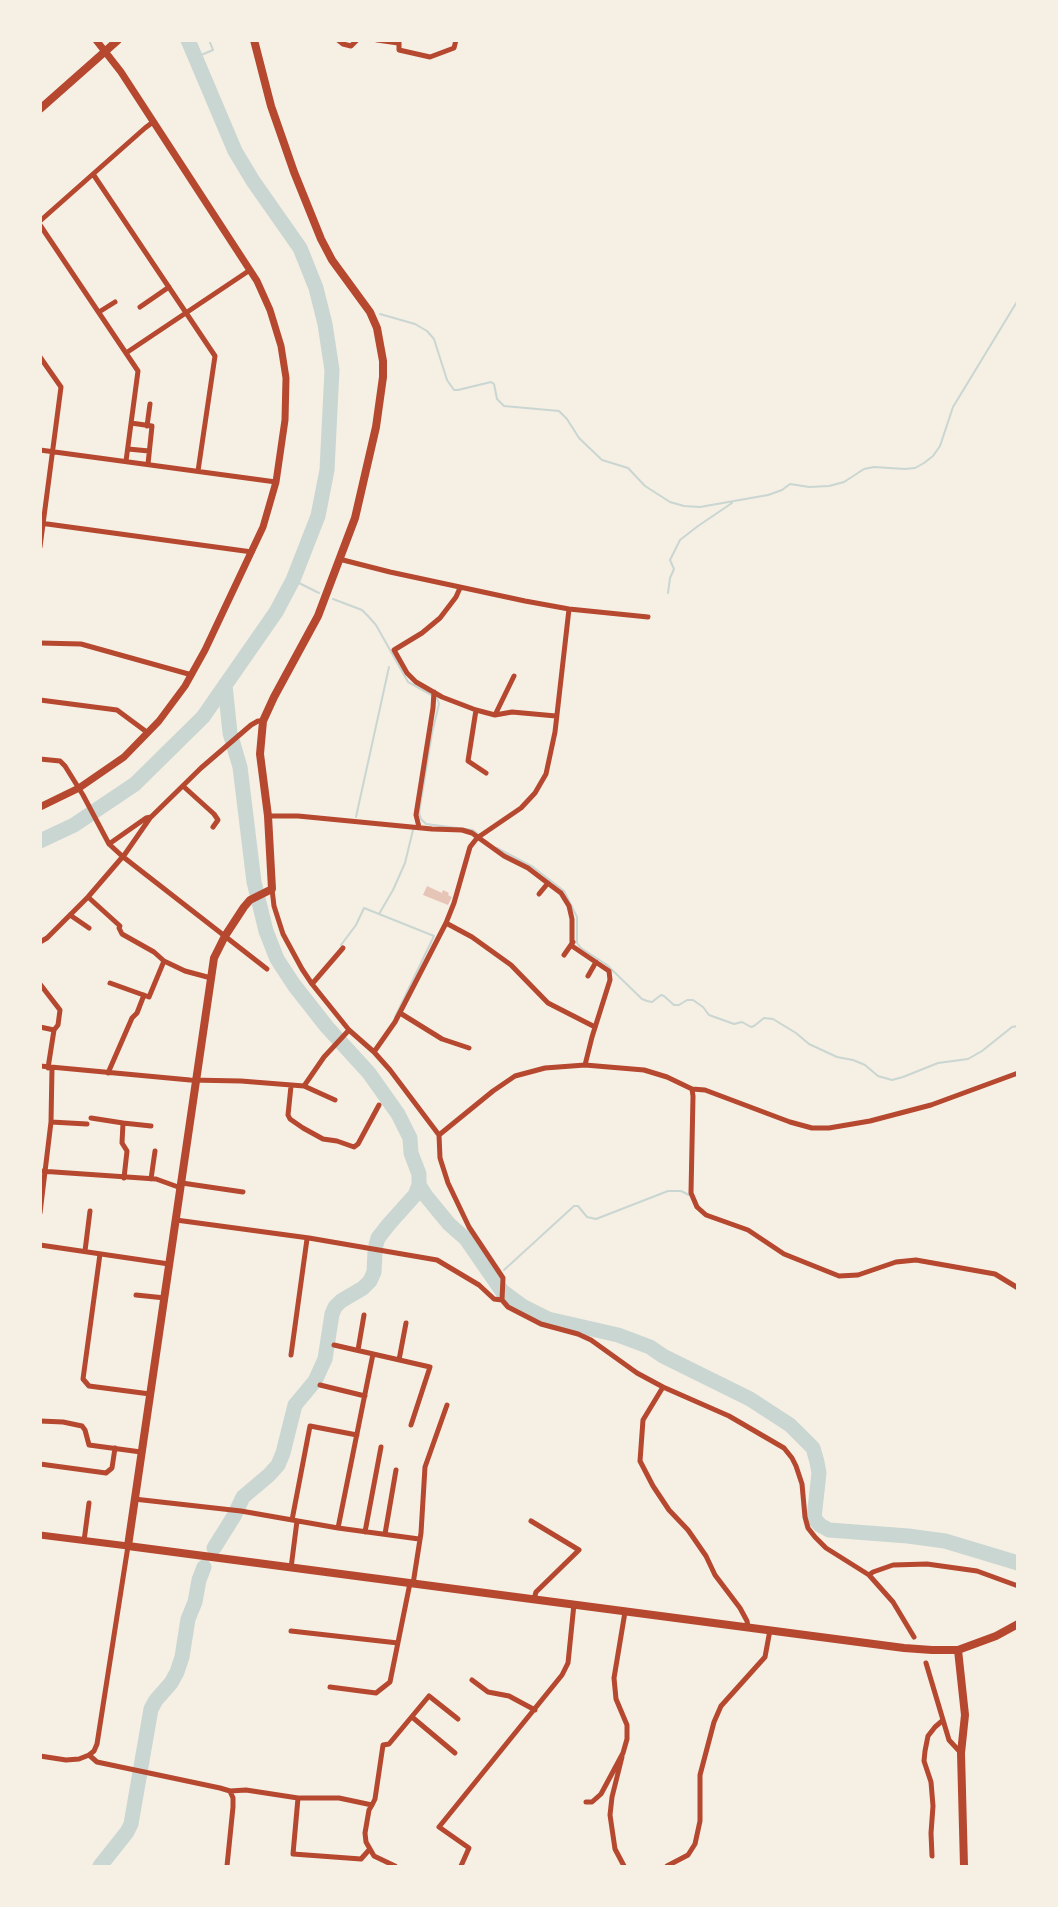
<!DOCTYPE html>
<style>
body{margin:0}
#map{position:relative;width:1058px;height:1907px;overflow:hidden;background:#f6efe4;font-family:"PT Sans",sans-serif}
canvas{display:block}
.frame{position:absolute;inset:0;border:42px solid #f6efe4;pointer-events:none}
</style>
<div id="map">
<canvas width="1058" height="1907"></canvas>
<div class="frame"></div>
</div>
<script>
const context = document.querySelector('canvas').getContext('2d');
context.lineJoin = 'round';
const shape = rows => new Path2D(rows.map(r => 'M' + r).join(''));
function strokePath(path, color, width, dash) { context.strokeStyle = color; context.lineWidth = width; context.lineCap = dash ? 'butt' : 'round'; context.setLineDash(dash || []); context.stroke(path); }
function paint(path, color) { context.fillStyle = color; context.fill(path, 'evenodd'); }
strokePath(shape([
 [194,58,213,50,209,40],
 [380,314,415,324,427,331,434,339,447,380,454,390,458,390,491,382,494,384,497,399,504,406,559,411,567,419,579,438,602,460,628,468,645,486,670,502,684,506,700,507,768,495,782,490,790,484,809,487,829,486,844,482,864,469,874,467,905,469,915,468,924,463,933,456,940,446,953,407,1018,300],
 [293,580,319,593],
 [668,593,670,578,674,569,670,560,680,540,698,526,732,503],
 [333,599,362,610,368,616,376,625,408,682,437,698,439,704,432,733,419,813,421,819,426,824,473,830,478,834],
 [356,817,389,667],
 [497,848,533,867,564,891,577,917,577,943,581,948,607,965,642,999,647,1001,652,1002,661,995,664,996,674,1005,679,1005,687,1000,693,1000,703,1007,709,1015,734,1024,742,1022,751,1027,754,1026,764,1018,773,1019,796,1033,809,1044,837,1057,853,1060,865,1065,878,1076,892,1080,903,1077,938,1063,968,1059,982,1051,1012,1027,1018,1026],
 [379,914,393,890,405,863,413,830],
 [341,945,356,925,364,908,434,936,395,1017],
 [504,1270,574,1206,578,1206,587,1217,596,1219,668,1191,681,1191,689,1195]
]), '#c9d6d2', 2);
strokePath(shape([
 [225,685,230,733,240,767,254,882,266,931,277,959,294,985,327,1027,369,1073,398,1114,410,1138,411,1153,419,1174,419,1185,426,1196,449,1224,466,1239,502,1291,524,1307,548,1319,618,1335,650,1347,663,1356,750,1399,790,1425,813,1448,817,1462,819,1473,814,1518,820,1525,829,1530,908,1536,945,1541,1018,1563],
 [40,841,74,825,135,784,203,717,276,612,293,580,318,516,327,470,332,370,325,324,316,288,300,248,253,181,235,151,188,40],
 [376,1245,378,1238,389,1224,415,1195,419,1185],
 [214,1548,234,1516,243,1497,269,1475,278,1465,283,1453,295,1405,315,1381,325,1359,332,1314,335,1307,341,1301,363,1288,370,1281,374,1272,375,1252],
 [100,1866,127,1832,131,1824,151,1709,156,1700,171,1683,177,1672,182,1657,188,1619,195,1602,199,1580,204,1567]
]), '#c9d6d2', 15);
paint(shape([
 [427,886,442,893,443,890,449,893,448,895,452,897,448,905,423,895]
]), '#e6c5b7');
strokePath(shape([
 [338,40,343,44,351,46,357,40],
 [377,40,398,43],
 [399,40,399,50,430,57,454,48,456,40],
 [93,174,215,356,198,471],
 [40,221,145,128,153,122],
 [40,225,138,371,126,461],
 [140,307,169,287],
 [99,312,115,302],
 [126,353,250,270],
 [40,357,61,387,40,547],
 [131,423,152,426,148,464],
 [147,426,150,404],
 [128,449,149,451],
 [40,450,276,482],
 [40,523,252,552],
 [339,559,390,572,525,601,569,609,648,617],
 [460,588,456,597,440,618,422,633,394,650,407,673,416,682,442,697,476,710,495,715,512,712,556,716],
 [40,643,81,644,192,675],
 [40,700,117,710,148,733],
 [476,710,468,761,486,773],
 [495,715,514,676],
 [40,759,60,761,65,766,83,795,109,844,122,856,267,969],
 [183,786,214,814,218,820,213,827],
 [268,816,298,816,432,829,462,830,472,833,504,856,528,868,549,884,561,893,569,906,572,919,572,946,609,971,610,980,592,1037,585,1065],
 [419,827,416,815,433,708,434,692],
 [109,844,146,818,151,817,201,768,251,725,258,721,263,721],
 [272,889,274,906,283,934,302,969,312,984,349,1030,374,1052,390,1070,439,1135,440,1158,448,1183,469,1227,503,1278,502,1300,508,1307,541,1324,578,1334,591,1340,637,1373,663,1387,729,1416,784,1448,792,1458,796,1466,802,1484,805,1517,808,1528,815,1537,826,1548,869,1575,893,1602,914,1637],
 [539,894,548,883],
 [88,897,120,926,119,928,122,934,154,952,164,961,185,971,211,978],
 [70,915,89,928],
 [446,923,472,937,511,965,548,1003,595,1027],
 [40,942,47,938,88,897,125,854,150,818],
 [564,955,573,942],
 [588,976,596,962],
 [110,983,149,997,164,961],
 [40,984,60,1010,58,1025,54,1030,48,1068],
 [312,984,343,948],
 [400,1013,442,1039,469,1048],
 [40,1027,54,1030],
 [374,1052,395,1022,446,923,454,903,470,847,477,838,521,808,535,793,546,774,555,732,569,609],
 [40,1066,190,1080,241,1081,304,1086,324,1057,349,1030],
 [108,1073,132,1018,137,1013,144,995],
 [291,1086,288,1115,290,1119,303,1128,323,1139,337,1141,354,1147,358,1144,379,1105],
 [304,1086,335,1100],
 [692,1089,693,1096,691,1193,697,1207,706,1215,748,1230,784,1254,839,1276,858,1275,896,1262,916,1260,995,1274,1018,1288],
 [91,1118,123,1123],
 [51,1122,87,1124],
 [439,1135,493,1091,515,1076,545,1068,585,1065,644,1070,667,1077,692,1089,705,1090,790,1122,812,1128,829,1128,870,1121,931,1105,1018,1073],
 [40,1171,156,1179,181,1188],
 [124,1178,127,1151,122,1143,123,1123,151,1126],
 [151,1179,155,1151],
 [182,1183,243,1192],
 [40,1213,51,1122,52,1068],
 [176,1220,309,1238,437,1260,479,1285,494,1299,502,1300],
 [40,1245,169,1264],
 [85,1251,90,1211],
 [100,1254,83,1379,89,1386,150,1394],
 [136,1295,165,1298],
 [334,1345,430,1367,411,1425],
 [358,1350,364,1315],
 [291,1355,307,1239],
 [399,1360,406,1323],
 [320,1385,365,1396],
 [663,1387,643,1420,640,1461,653,1486,669,1510,688,1530,706,1556,715,1575,740,1608,747,1621,748,1627],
 [40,1421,63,1422,82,1426,85,1430,89,1445,141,1452],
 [40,1464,106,1473,112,1468,115,1448],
 [134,1499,241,1511,338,1528,419,1539],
 [292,1520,310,1426,357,1435],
 [531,1521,579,1550,536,1592,534,1599],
 [338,1528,373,1354],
 [365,1532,381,1447],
 [385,1534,396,1470],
 [84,1541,89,1503],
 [291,1568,297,1521],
 [869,1575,873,1572,893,1565,927,1564,977,1571,1018,1586],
 [413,1584,421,1533,425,1467,447,1405],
 [291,1631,398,1643],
 [926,1663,949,1740,961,1753],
 [472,1680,488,1692,509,1696,535,1710],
 [330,1687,376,1693,390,1682,410,1583],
 [412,1717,455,1753],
 [89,1755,97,1762,220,1788,230,1791,246,1790,298,1798,339,1798,372,1805,369,1810,365,1833,366,1842,374,1856,395,1866],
 [40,1756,66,1760,79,1759,89,1755,94,1751,97,1744,128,1546],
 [622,1757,612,1797,610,1815,615,1849,624,1866],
 [298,1798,293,1854,361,1859,369,1850],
 [586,1802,592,1802,601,1794,623,1753,627,1739,627,1725,616,1699,614,1678,625,1612],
 [372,1805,375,1799,383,1745,389,1744,429,1696,458,1719],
 [932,1856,931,1833,933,1806,931,1782,924,1761,925,1751,928,1736,935,1727,942,1721],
 [227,1866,233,1807,233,1798,230,1791],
 [461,1866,469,1848,439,1827,562,1675,568,1663,574,1604],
 [667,1866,688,1855,695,1844,700,1821,700,1775,714,1722,721,1706,765,1657,770,1630]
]), '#b5482f', 5);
strokePath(shape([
 [40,807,79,788,124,757,159,721,185,686,205,650,263,527,276,482,285,420,286,378,281,346,270,310,257,281,121,72,96,40],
 [40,1535,128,1546]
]), '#b5482f', 7);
strokePath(shape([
 [128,1546,904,1648,932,1650,958,1650,996,1636,1018,1624],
 [958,1650,965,1715,961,1753,964,1866]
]), '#b5482f', 8);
strokePath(shape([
 [40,109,118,40],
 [128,1546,214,958,225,936,244,907,250,900,272,889,268,816,260,754,263,721,274,697,318,616,355,518,376,427,383,377,383,361,377,328,370,312,332,260,321,239,294,172,271,106,254,40]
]), '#b5482f', 8);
</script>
